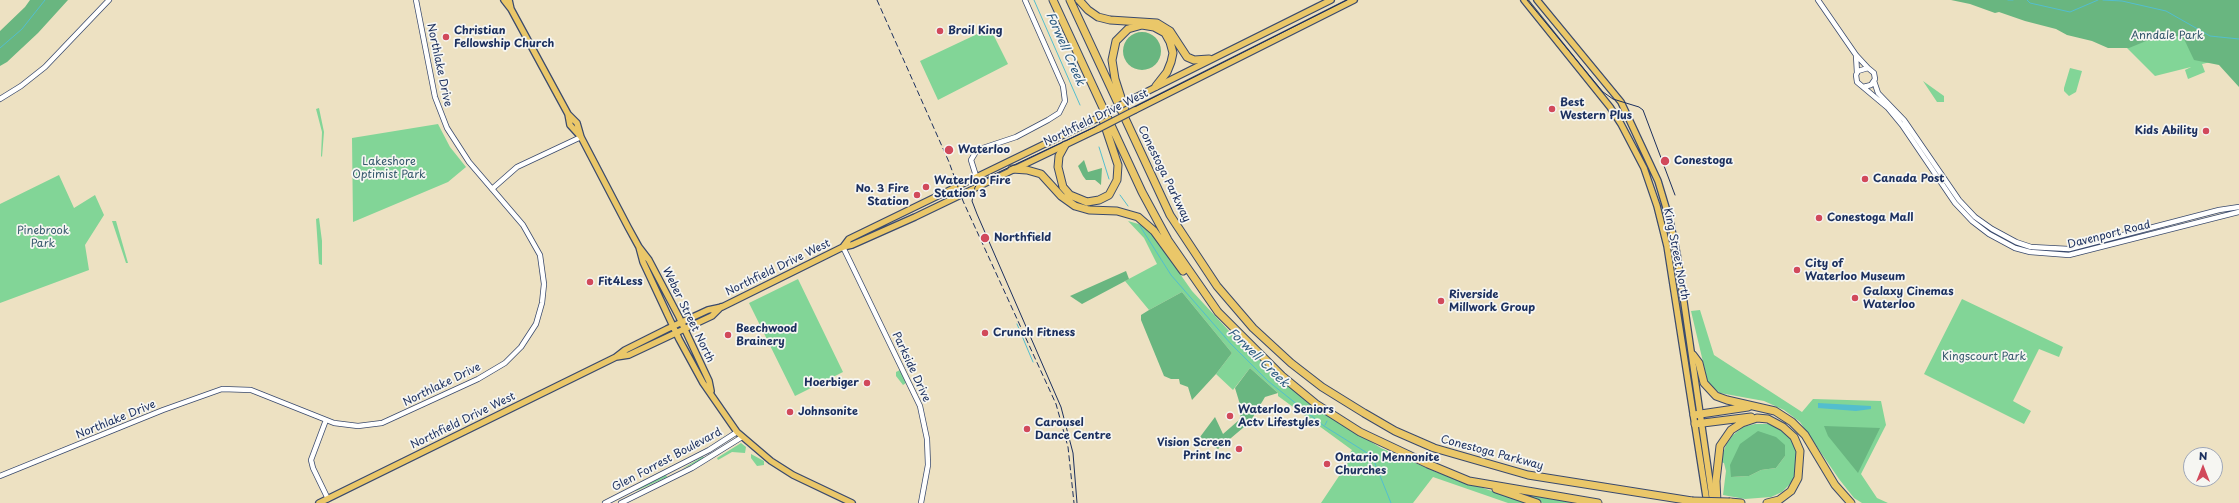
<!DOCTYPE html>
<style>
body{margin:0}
#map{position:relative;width:2239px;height:503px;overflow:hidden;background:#ede1c2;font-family:"Playpen Sans",sans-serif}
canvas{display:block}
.north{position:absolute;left:2183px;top:447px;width:40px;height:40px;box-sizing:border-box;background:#f6f6f2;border:1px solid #9ea6b7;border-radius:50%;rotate:0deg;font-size:11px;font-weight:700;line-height:16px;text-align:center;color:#1b2f5e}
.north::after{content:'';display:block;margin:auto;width:14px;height:18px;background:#d1495b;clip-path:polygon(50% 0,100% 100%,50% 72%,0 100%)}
</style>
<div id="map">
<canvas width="2239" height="503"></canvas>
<div class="north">N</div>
</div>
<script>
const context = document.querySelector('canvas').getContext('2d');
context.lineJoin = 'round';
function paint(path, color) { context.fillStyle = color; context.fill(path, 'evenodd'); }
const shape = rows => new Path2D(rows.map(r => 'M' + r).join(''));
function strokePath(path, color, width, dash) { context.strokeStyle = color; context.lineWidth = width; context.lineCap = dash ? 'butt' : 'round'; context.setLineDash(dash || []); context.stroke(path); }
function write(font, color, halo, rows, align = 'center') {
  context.font = font + ' "Playpen Sans",sans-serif'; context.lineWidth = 3.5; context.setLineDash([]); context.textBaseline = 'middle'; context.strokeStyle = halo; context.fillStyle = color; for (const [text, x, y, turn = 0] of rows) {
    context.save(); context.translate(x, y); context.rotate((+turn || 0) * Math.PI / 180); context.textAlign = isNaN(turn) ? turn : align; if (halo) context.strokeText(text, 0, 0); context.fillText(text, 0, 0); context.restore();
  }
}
paint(shape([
 [2239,0,2224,59,2202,64,2205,72,2188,79,2185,70,2191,67,2155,76,2125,46],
 [990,28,1008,64,938,100,920,61],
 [2070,68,2082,71,2076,92,2069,96,2064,91,2064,88],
 [1923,81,1944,96,1944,102,1937,102],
 [319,108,324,132,322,157,321,156,322,132,316,109],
 [438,124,450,147,466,167,448,182,353,222,352,138],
 [59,175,74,208,95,195,104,215,85,245,89,270,0,303,0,204],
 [319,218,322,241,322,265,319,264,316,219],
 [112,221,116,221,128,263,126,263],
 [1128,221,1142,225,1152,234,1192,291,1242,345,1319,410,1381,448,1436,472,1527,503,1508,503,1433,477,1413,503,1321,503,1353,455,1350,453,1352,450,1278,396,1278,393,1250,368,1233,390,1216,374,1232,353,1182,292,1149,310,1125,281,1157,264,1144,238],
 [798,279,843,372,795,396,749,303],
 [1962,299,2063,347,2059,357,2039,349,2013,401,2031,411,2024,424,1924,374],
 [1700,310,1714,355,1802,412,1813,399,1881,401,1886,425,1861,474,1877,498,1888,503,1862,503,1854,498,1839,479,1800,422,1784,410,1764,401,1720,393,1708,383,1691,311],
 [900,370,906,383,903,385,896,376,896,372],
 [1755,424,1768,424,1779,428,1789,436,1795,447,1798,459,1796,472,1791,483,1782,492,1771,497,1745,499,1723,495,1726,471,1724,463,1720,462,1726,445,1733,435,1743,427],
 [1785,456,1776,468,1761,470,1749,476,1731,477],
 [741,443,746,447,745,453,732,452,718,460,717,458],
 [751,454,764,461,764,465,757,466,751,458],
 [702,457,704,457,704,459,682,469],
 [666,475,667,477,636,491,637,489],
 [1527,495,1576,503,1543,503,1526,497]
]), '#82d597');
paint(shape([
 [30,0,68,0,38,33,7,62,0,66,0,31,25,7],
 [1951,0,2239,0,2239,87,2219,65,2194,60,2184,39,2178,36,2146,41,2129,48,2108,48,2092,41,2067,35,2056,29,2025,21,1999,12,1995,13,1970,4],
 '1123 51a19 19 0 1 1 38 0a19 19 0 1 1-38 0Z',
 [1084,160,1088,172,1102,168,1101,185,1095,180,1086,180,1083,176,1078,166],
 [1126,271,1129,279,1082,304,1070,296],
 [1182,292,1232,353,1216,374,1192,400,1188,387,1180,384,1179,379,1171,379,1164,376,1141,320,1141,315,1149,310],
 [1250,368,1278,393,1265,397,1250,422,1218,449,1200,437,1215,417,1223,434,1239,420,1242,411,1235,388],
 [1824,426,1880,428,1858,473,1828,436],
 [1758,431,1776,437,1785,445,1785,456,1776,468,1761,470,1749,476,1731,477,1730,465,1740,444]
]), '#69b680');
paint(shape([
 [1818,403,1871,406,1871,409,1856,411,1818,408]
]), '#53bece');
strokePath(shape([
 [1034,0,1080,105],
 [2008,0,2013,0],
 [2027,0,2030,3,2070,12,2098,0],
 [2103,0,2122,1,2166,11,2210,36,2239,39],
 [0,48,22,29,45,0],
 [1099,147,1109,179],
 [1120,195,1128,206],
 [1140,226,1171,275,1231,344,1268,381,1324,426,1372,456,1391,503],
 [1017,324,1033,362],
 [1325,425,1327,421]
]), '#53bece', 1);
const minor = shape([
 [1818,0,1856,55,1868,68],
 [1856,55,1857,73],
 [1874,81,1878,93,1904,120,1959,200,1975,217,1992,229,2016,242,2031,247,2069,249,2219,210,2239,207],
 [1863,87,1871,85,1875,79,1874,73,1868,68,1858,71,1856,75,1857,82,1888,108,1902,125,1955,203,1972,221,1989,234,2015,248,2030,252,2069,255,2239,212],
 [0,99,21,86,45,67,109,0],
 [976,176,971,160,977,150,1016,137,1048,120,1059,113,1065,101,1063,86,1025,0],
 [492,189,517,167,581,137],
 [843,247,920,406,927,439,928,465,921,503],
 [326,420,311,460,313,468,328,499],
 [0,476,163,410,222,389,251,390,334,423,358,426,382,423,478,379,505,363,521,347,536,324,542,303,544,284,540,255,523,225,469,162,447,128,435,97,416,0],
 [605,503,709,450,737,432],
 [621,503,692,468,742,437]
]);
const major = shape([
 [504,0,511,9,568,114,570,125,581,137],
 [509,0,511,9],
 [1524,0,1610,107,1621,124,1644,168,1657,206,1667,246,1707,503],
 [1537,0,1621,102,1658,181,1670,221,1677,254,1713,503],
 [1130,100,1331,0],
 [1135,110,1354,0],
 [568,114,577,123,581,137,628,227,639,247,649,260,679,317,709,381,711,391],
 [639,247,643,262,679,339,703,383,737,432,771,461,793,475,852,503],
 [843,247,849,239,1094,120],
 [616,357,629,355,712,316,721,307],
 [319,503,616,357,625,350,667,329,708,310,722,307,843,247,852,245,915,217,1098,129]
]);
const highway = shape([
 [1053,0,1142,192,1168,240,1218,312,1282,376,1316,404,1360,432,1428,464,1469,481,1598,503],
 [1070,0,1170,215,1217,286,1253,328,1291,363,1322,387,1364,413,1395,431,1434,448,1528,475,1692,501],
 [1079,0,1088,10,1098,17,1110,20,1157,23,1170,31,1187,57,1194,60,1209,59],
 [1125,110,1115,79,1112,60,1116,41,1128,29,1142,25,1154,27,1165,33,1170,42,1173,53,1171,62,1167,72,1156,86],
 [1065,145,1059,156,1058,167,1063,187,1070,195,1087,202,1099,200,1109,195,1117,180,1118,165,1103,120],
 [1012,169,1027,170,1041,174,1061,196,1075,206,1089,210,1117,211,1138,217,1154,231,1183,271],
 [1693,355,1699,363,1704,383,1716,396,1727,400,1775,411,1792,422,1805,435,1835,485,1851,503],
 [1694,415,1748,407],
 [1695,424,1751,417],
 [1496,489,1537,503],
 [1730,502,1741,503],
 [1717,503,1716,481,1720,446,1731,430,1742,423,1757,418,1768,419,1783,427,1794,437,1800,451,1798,478,1791,491,1779,500,1767,503]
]);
strokePath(minor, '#3a4a6d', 6);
strokePath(major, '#3a4a6d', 8);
strokePath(highway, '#3a4a6d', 9);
strokePath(minor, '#fff', 4.5);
strokePath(major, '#eac769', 5.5);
strokePath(highway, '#eac769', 7);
strokePath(shape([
 [1527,0,1603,92,1613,99,1639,107,1643,110,1675,195],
 [1077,503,1073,453,1061,407,977,214,972,201,975,187,982,180,1097,126,1347,0]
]), '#1b2f5e', 1);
strokePath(shape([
 [877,0,949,162,963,201,1056,404,1068,447,1074,503]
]), '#1b2f5e', 1, [6, 3]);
const majorBridge = shape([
 [1094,120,1130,100],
 [1098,129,1135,110]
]);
const highwayBridge = shape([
 [1692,501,1730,502]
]);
strokePath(majorBridge, '#3a4a6d', 8, []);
strokePath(highwayBridge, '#3a4a6d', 9, []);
strokePath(majorBridge, '#eac769', 5.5);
strokePath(highwayBridge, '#eac769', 7);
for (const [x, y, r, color] of [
 [940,31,4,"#d1495b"],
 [446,37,4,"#d1495b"],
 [1552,109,4,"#d1495b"],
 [2206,131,4,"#d1495b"],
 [949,150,5,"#d1495b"],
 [1665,161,5,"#d1495b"],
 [1865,179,4,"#d1495b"],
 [926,187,4,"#d1495b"],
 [917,195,4,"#d1495b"],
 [1819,218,4,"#d1495b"],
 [985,238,5,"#d1495b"],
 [1797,270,4,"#d1495b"],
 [590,282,4,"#d1495b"],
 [1855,298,4,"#d1495b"],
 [1441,301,4,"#d1495b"],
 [985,333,4,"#d1495b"],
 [728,335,4,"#d1495b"],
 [867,383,4,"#d1495b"],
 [790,412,4,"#d1495b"],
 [1230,416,4,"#d1495b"],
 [1027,429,4,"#d1495b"],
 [1239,449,4,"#d1495b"],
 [1327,464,4,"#d1495b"]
]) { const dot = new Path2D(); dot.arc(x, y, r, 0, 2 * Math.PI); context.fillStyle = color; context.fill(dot); strokePath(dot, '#f6f6f2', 1.5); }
write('bold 11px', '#1b2f5e', '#f6f6f2', [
 ["Christian",454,31],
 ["Fellowship Church",454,44],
 ["Broil King",948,31],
 ["Best",1560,103],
 ["Western Plus",1560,116],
 ["Kids Ability",2198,131,"right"],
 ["Waterloo",958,150],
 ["Conestoga",1674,161],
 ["Canada Post",1873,179],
 ["Waterloo Fire",934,181],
 ["Station 3",934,194],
 ["No. 3 Fire",909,189,"right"],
 ["Station",909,202,"right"],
 ["Conestoga Mall",1827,218],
 ["Northfield",994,238],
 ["City of",1805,264],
 ["Waterloo Museum",1805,277],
 ["Fit4Less",598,282],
 ["Galaxy Cinemas",1863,292],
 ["Waterloo",1863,305],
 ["Riverside",1449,295],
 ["Millwork Group",1449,308],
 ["Beechwood",736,329],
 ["Brainery",736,342],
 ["Crunch Fitness",993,333],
 ["Hoerbiger",859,383,"right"],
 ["Waterloo Seniors",1238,410],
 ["Actv Lifestyles",1238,423],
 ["Johnsonite",798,412],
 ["Carousel",1035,423],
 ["Dance Centre",1035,436],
 ["Vision Screen",1231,443,"right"],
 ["Print Inc",1231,456,"right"],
 ["Ontario Mennonite",1335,458],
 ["Churches",1335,471]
], 'left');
write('11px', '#35586c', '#f6f6f2', [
 ["Anndale Park",2167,36],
 ["Lakeshore",389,162],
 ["Optimist Park",389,175],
 ["Pinebrook",43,231],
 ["Park",43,244],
 ["Kingscourt Park",1984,357]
]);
write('11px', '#1b2f5e', '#f6f6f2', [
 ["Northlake Drive",439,65,78],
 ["Northfield Drive West",1096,118,-26],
 ["Conestoga Parkway",1164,174,64],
 ["Davenport Road",2109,235,-14],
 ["King Street North",1676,254,79],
 ["Northfield Drive West",778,268,-26],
 ["Weber Street North",688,315,64],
 ["Parkside Drive",911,367,65],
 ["Northlake Drive",442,385,-26],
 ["Northlake Drive",116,420,-22],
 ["Northfield Drive West",463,421,-26],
 ["Conestoga Parkway",1492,453,15],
 ["Glen Forrest Boulevard",667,460,-28]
]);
write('italic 12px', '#2c5a80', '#f6f6f2', [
 ["Forwell Creek",1065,49,66],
 ["Forwell Creek",1258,358,44]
]);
</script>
